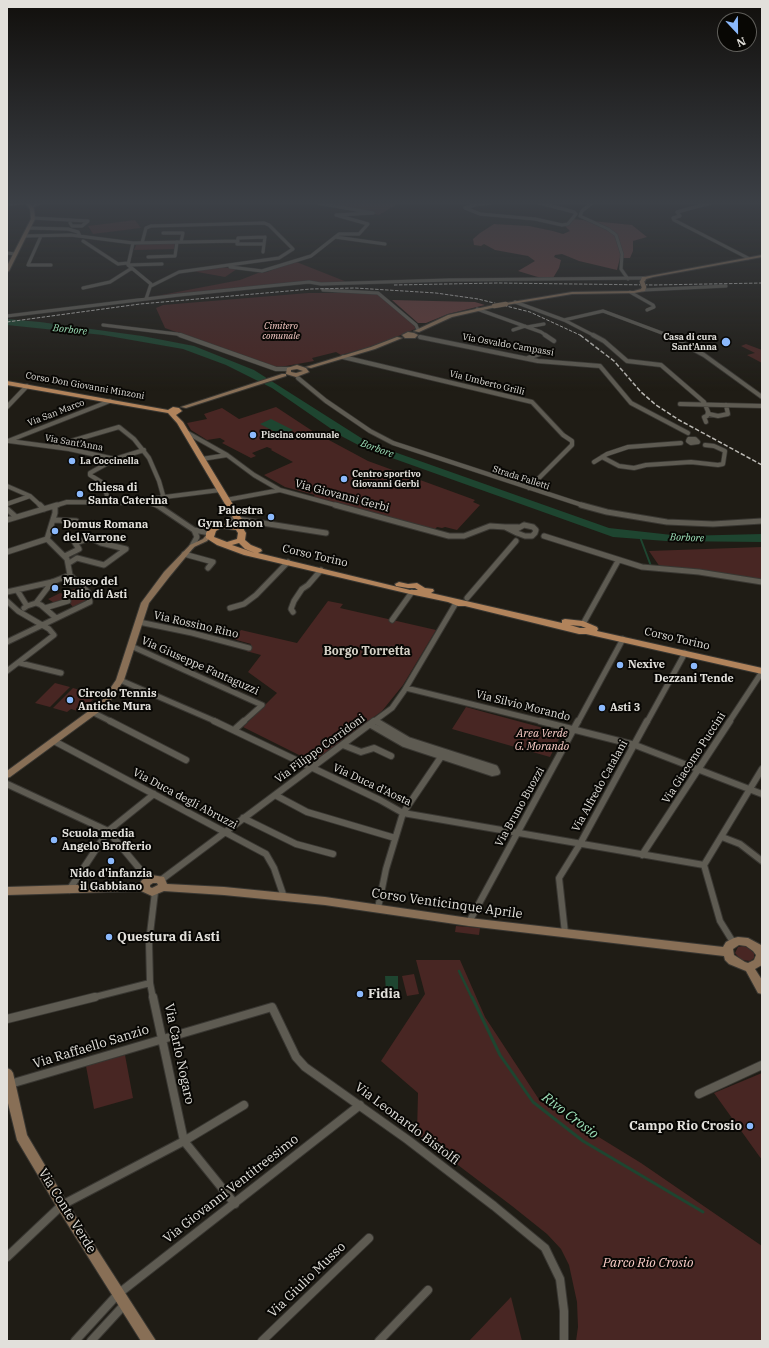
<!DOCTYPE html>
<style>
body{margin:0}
#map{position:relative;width:769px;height:1348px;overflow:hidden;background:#1f1c15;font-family:"IBM Plex Serif",serif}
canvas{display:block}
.frame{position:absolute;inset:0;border:8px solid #e2e0db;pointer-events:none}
.north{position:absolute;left:717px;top:12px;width:40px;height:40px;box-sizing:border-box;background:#080704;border:1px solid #5f5e5a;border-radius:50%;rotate:158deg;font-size:11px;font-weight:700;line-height:16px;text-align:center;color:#e2e0db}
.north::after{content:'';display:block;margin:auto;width:14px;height:18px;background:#8bb9fc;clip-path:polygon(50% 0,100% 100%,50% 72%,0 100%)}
</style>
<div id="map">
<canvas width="769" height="1348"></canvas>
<div class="frame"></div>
<div class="north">N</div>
</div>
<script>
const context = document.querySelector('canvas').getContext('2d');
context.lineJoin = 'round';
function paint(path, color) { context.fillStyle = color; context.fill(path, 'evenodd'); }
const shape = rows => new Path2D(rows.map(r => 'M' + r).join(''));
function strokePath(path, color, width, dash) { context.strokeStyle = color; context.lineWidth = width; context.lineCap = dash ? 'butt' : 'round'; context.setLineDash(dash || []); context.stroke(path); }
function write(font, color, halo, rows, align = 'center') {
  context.font = font + ' "IBM Plex Serif",serif'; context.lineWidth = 4; context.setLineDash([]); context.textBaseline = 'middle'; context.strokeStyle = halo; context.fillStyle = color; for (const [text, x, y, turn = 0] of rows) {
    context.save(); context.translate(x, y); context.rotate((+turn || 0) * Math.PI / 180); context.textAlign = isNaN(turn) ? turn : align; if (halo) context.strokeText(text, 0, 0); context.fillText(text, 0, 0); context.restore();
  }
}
paint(shape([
 [393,202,396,203,394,206,379,215,330,203],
 [135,220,141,228,93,234,88,226],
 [175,243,174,249,134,250,136,245,139,244],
 [294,261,347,282,319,282,151,297,240,280,258,273,267,272],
 [222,267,237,269,225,277,192,271],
 [308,293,376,293,415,325,415,329,377,345,341,355,336,352,312,358,314,361,275,368,272,365,269,366,165,328,156,308,163,305],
 [746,344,762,350,762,363,747,355,755,353,741,346],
 [276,407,314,432,368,461,475,500,473,502,480,505,457,530,445,527,442,528,437,527,434,530,313,497,315,495,285,487,264,475,293,462,271,450,272,449,267,447,252,453,256,456,251,458,222,443,225,441,220,438,207,440,191,430,187,423,207,419,204,414,222,408,239,419],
 [762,547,762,580,660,567,649,551],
 [81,586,88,596,84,602,73,607,68,601,56,604,48,599,60,593,63,594],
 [328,601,343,604,340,608,436,630,403,685,382,711,313,762,243,727,277,693,248,672,261,655,246,651,251,644,233,639,241,630,297,643],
 [55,683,70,687,50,707,35,703],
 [73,688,97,695,81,712,71,709,67,712,53,708],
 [466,707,484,712,562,733,550,757,452,729],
 [456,926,480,928,479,935,455,932],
 [744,946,750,949,754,953,754,958,750,961,741,960,735,953,738,947],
 [416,960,460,960,485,1017,540,1101,641,1163,762,1246,762,1341,576,1341,578,1327,577,1302,569,1265,561,1249,547,1234,512,1206,417,1134,418,1093,381,1061,425,994],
 [414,974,419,994,407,996,402,976],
 [125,1055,133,1098,94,1109,86,1066],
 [762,1073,762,1160,714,1093],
 [511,1297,522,1341,469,1341]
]), '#482623');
paint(shape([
 [573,219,632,225,647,237,633,241,633,251,630,258,620,258,617,270,579,261,562,254,555,255,554,257,561,260,559,268,553,278,541,278,518,271,535,261,528,256,495,250,484,244,481,246,474,245,473,239,480,233,494,224,529,226,553,231,563,234,570,231,565,226,569,225],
 [392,300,475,302,485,305,448,314,426,323,418,323]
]), '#633a37');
paint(shape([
 [7,319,40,322,142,336,194,346,254,370,369,443,609,528,681,536,762,534,762,542,666,541,613,537,364,448,343,437,272,388,226,365,183,349,103,335,7,325],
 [271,419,293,430,281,435,260,424],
 [385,976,398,976,398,991,386,992]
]), '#1e4530');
strokePath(shape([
 [640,537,651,566]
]), '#1e4530', 2);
strokePath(shape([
 [459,971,472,998]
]), '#1e4530', 2.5);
strokePath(shape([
 [472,997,500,1055,533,1102,583,1141,703,1212]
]), '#1e4530', 3);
const streetFar4 = shape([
 [499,202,478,204,465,208,480,214,535,219,562,225,568,224,576,214,574,212,536,202],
 [593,202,582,211,580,216,608,229,616,235,622,254,621,269,628,279],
 [714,202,677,212,680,216,673,218,674,220,748,258],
 [10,204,27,202],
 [31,207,42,202],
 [33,218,88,221,82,226,72,226,70,223],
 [28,228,68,229,78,232,80,236],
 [163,233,183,233,181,242],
 [24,236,71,235,133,243,238,241],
 [41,236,28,265,51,265],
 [265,237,264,244,237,244,238,238,265,237],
 [335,237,385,244],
 [83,241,118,264,128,263],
 [133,243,128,265,151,284,146,299],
 [142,243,146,228,151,226,264,223,269,225,293,249,279,258,179,272,151,286],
 [263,252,264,244],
 [7,253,15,254],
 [148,257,175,256,177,242],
 [128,265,162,264],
 [230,267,262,271,311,256,339,234,359,234,368,224,336,215,373,213,313,202],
 [83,288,110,282,132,268],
 [323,290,378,293,416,325,418,330],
 [643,290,726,286],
 [630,292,653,305,654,307,647,310],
 [515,302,564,320,595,336],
 [477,309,541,332,547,336],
 [7,316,179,295,309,282,321,284,449,280,644,278],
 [564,320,603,311,670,336],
 [103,325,177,334,183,336],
 [527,327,544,324],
 [513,330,525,326]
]);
const streetFar3 = shape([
 [180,335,276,369,289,369],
 [545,335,554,341],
 [593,335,604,341,627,361,661,365,704,402,709,414,718,416,728,414,726,405],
 [667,335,704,355,762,397],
 [420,337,538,361,600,366,631,403,688,433],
 [343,357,532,402,563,435,572,441,572,445,529,488],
 [528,358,545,352],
 [298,378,326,401,370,431,393,443,585,506],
 [680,404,762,406],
 [7,407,27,386],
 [706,422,704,417,707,416,708,412],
 [186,432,227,455,254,475,280,490,339,506],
 [689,439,695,439,698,442,691,443,688,441,689,439],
 [8,441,110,401],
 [9,441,69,449,115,459],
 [54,446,119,427,134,439,149,458,159,481,163,495,157,505],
 [602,457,619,466,634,468,646,465,691,462,718,465,723,464,725,451,714,446,705,445],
 [202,459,227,455],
 [594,462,607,454,628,447,681,443],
 [7,486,30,496,41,506],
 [141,500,220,490],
 [226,500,280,490],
 [107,502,108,499,103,483,90,475,90,473,115,459,144,450],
 [7,504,30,496],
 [54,506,67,502,149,503,158,506]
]);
const streetFar2 = shape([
 [40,505,44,509],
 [157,505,194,530,210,533],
 [335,505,449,536,464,536,490,526,505,527],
 [581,505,607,512,667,522,713,524,762,521],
 [7,509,16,517],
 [7,520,57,505],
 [53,520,76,521],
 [229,520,237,519,326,533],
 [524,525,533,527,536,530,535,533,532,536,525,536,517,533,515,530,524,525],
 [517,533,505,527,518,527],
 [544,536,642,567,699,572,762,582],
 [192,546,197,537,194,530],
 [7,552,47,539],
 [184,554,213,562,208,568],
 [65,556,79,549,75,543,91,538,101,543,126,549,104,565,77,558,69,563],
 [17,590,27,606,24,608],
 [7,592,52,582,70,575],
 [467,598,516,541],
 [7,601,18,611,49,629,54,635,7,671],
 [36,603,52,582],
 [27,606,36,603,41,605,56,618],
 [45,608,68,601],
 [230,608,244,604,256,595,288,562],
 [293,612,291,609,294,601,302,589,308,585,321,570],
 [392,620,412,592],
 [139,622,192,633,249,648],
 [583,624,618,561],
 [7,642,90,602,88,592,70,575,67,559,47,539,55,513,55,506],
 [131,646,262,705,243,722],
 [20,663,61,673],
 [120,680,217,722],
 [406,688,544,722],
 [94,713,112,722],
 [375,721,377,722],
 [373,722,392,708,404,691,456,603],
 [578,722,623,639],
 [647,722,685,653],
 [729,722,762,672]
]);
const streetFar1 = shape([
 [110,721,186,760],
 [214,721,380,800,403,813,704,865],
 [540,721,635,745,762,794],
 [371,725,404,744,492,773,497,772,495,768,408,740,376,721],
 [234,730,244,721],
 [54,741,266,854,274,868,284,897],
 [343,745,361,752,374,748,391,756],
 [7,784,108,831,149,880],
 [275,795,307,812,395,838],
 [243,818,296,844,333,854],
 [722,837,740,844,762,861],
 [642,855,730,721],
 [161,880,374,721],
 [69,890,108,831,154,794],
 [378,908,386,869,403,813,443,754],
 [469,922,578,721],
 [565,933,559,878,580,844,647,721],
 [733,942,720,921,704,865,762,769],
 [91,998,150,983],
 [153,998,150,983,149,942,155,892]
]);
const street = shape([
 [153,997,184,1141,235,1204],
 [7,1019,95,997],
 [10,1084,272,1007,296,1057,305,1067,408,1140,494,1206,545,1248,560,1279,564,1311,564,1341],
 [699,1094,762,1065],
 [7,1257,62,1205,184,1141,244,1105],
 [75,1341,118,1294,360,1105],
 [91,1341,125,1304],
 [262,1341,369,1238],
 [379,1341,428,1290]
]);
const secondary = shape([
 [25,202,29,202,34,209,35,219,9,271,7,272,7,266,31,219,30,209,25,202],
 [762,255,762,257,653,277,646,279,644,283,640,282,642,277,644,277,762,255],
 [642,286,646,287,645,291,634,293,572,294,506,305,504,304,506,303,572,292,634,291,641,289,642,286],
 [494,305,496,306,496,307,452,317,419,332,414,331,448,315,494,305],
 [408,332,414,333,418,335,415,338,405,338,402,335,408,332],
 [397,337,402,338,375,349,311,368,306,367,371,347,397,337],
 [297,365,306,368,309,372,296,377,286,374,286,376,186,408,181,407,282,374,286,374,287,368,297,365],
 [297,369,303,371,296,373,291,372,291,370,297,369],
 [209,533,212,535,207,541,194,547,170,576,149,603,124,680,107,706,10,777,7,778,7,771,101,702,116,680,141,603,164,572,190,545,203,539,207,534,209,533],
 [151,875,164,877,167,884,224,887,325,897,469,918,723,947,726,942,734,938,738,937,748,938,761,945,762,947,762,965,755,969,762,980,762,994,758,993,746,971,729,964,725,960,724,956,469,926,325,905,224,895,164,891,152,896,141,891,7,895,7,887,140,883,142,880,151,875],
 [153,883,157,883,158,885,152,888,150,887,150,885,153,883],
 [739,945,746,946,753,951,756,955,754,960,748,963,745,962,734,955,733,949,739,945],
 [7,1068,11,1070,13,1073,27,1135,66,1201,156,1341,141,1341,58,1209,17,1140,7,1099,7,1068]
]);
const primary = shape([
 [7,381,168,410,173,407,179,408,182,411,176,415,183,422,243,521,244,530,246,533,245,540,251,545,261,549,262,551,258,553,410,590,418,590,415,588,408,588,396,586,395,584,399,582,408,584,417,583,425,588,433,589,434,591,431,593,562,623,562,620,565,619,583,621,597,627,598,629,597,631,762,668,762,674,586,634,579,634,465,606,458,606,448,602,410,594,244,555,217,545,206,538,206,533,210,527,220,524,236,525,235,521,177,423,168,413,7,385,7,381],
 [221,528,236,530,238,533,237,539,227,542,214,537,216,531,221,528],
 [239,543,245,549,255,553,232,545,239,543],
 [570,625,581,626,586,628,580,628,570,625]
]);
strokePath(streetFar4, '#393732', 4);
strokePath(streetFar3, '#393732', 5.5);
strokePath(streetFar2, '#393732', 7);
strokePath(streetFar1, '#393732', 8);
strokePath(street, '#393732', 10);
strokePath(secondary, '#393732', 2);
strokePath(primary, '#393732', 2);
strokePath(streetFar4, '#5e5b52', 3);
strokePath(streetFar3, '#5e5b52', 4);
strokePath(streetFar2, '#5e5b52', 5);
strokePath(streetFar1, '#5e5b52', 6);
strokePath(street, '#5e5b52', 8);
paint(secondary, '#886f56');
paint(primary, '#b1835b');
strokePath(shape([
 [394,285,498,283,654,285,762,283],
 [7,322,140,304,311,289,355,288,436,293,478,299,530,312,582,336]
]), '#bbb9b4', 1, [3.5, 1.5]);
strokePath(shape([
 [580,335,614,361,641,392,656,405,679,420,762,465]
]), '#bbb9b4', 1.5, [4.5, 2]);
const secondaryBridge = shape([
 [642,282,644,287],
 [494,306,506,304]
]);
strokePath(secondaryBridge, '#393732', 5.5, []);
strokePath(secondaryBridge, '#886f56', 4.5);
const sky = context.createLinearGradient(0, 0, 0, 391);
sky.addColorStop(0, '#110f0c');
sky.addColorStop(0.52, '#3c4046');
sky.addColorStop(1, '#3c404600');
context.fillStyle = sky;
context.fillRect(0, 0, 769, 391);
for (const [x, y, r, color] of [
 [726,342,5,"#8bb9fc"],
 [253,435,4,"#8bb9fc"],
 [72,461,4,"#8bb9fc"],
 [344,479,4,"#8bb9fc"],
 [80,494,4,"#8bb9fc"],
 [271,517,4,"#8bb9fc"],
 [55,531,4,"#8bb9fc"],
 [55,588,4,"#8bb9fc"],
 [620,665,4,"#8bb9fc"],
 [694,666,4,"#8bb9fc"],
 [70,700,4,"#8bb9fc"],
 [602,708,4,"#8bb9fc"],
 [54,840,4,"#8bb9fc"],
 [111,861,4,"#8bb9fc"],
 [109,937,4,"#8bb9fc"],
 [360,994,4,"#8bb9fc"],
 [750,1126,4,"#8bb9fc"]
]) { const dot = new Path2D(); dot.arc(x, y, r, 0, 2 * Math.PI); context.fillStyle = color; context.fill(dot); strokePath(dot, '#080704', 1.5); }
write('italic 9px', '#fdcfca', '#080704', [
 ["Cimitero",281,326],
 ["comunale",281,336]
]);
write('bold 9px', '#e2e0db', '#080704', [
 ["Casa di cura",717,337,"right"],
 ["Sant'Anna",717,347,"right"],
 ["Piscina comunale",261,435],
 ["La Coccinella",80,461],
 ["Centro sportivo",352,474],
 ["Giovanni Gerbi",352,484]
], 'left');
write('9px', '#e2e0db', '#080704', [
 ["Via Osvaldo Campassi",508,345,10],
 ["Via Umberto Grilli",487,383,14],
 ["Corso Don Giovanni Minzoni",85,386,10],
 ["Via San Marco",56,413,-21],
 ["Via Sant'Anna",74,443,10],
 ["Strada Falletti",521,478,18]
]);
write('italic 10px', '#9ee2ba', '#080704', [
 ["Borbore",70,330,6],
 ["Borbore",377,449,20],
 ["Borbore",687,538,2]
]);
write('bold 11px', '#e2e0db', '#080704', [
 ["Chiesa di",88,488],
 ["Santa Caterina",88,501],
 ["Palestra",263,511,"right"],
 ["Gym Lemon",263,524,"right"],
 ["Domus Romana",63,525],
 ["del Varrone",63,538],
 ["Museo del",63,582],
 ["Palio di Asti",63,595],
 ["Nexive",628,665],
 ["Dezzani Tende",694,679,"center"],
 ["Circolo Tennis",78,694],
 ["Antiche Mura",78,707],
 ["Asti 3",610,708],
 ["Scuola media",62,834],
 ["Angelo Brofferio",62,847],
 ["Nido d'infanzia",111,874,"center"],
 ["il Gabbiano",111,887,"center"]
], 'left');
write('11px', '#e2e0db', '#080704', [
 ["Via Giovanni Gerbi",342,496,15],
 ["Corso Torino",315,556,13],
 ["Via Rossino Rino",196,625,13],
 ["Corso Torino",677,639,13],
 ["Via Giuseppe Fantaguzzi",200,666,24],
 ["Via Silvio Morando",523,706,14],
 ["Via Filippo Corridoni",320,749,-36],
 ["Via Giacomo Puccini",694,758,-57],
 ["Via Duca d'Aosta",372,785,25],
 ["Via Alfredo Catalani",600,786,-61],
 ["Via Duca degli Abruzzi",185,799,28],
 ["Via Bruno Buozzi",520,807,-61]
]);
write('italic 11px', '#fdcfca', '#080704', [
 ["Area Verde",542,734],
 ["G. Morando",542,747]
]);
write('bold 12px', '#d4d0c6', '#080704', [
 ["Borgo Torretta",367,652]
]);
write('13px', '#e2e0db', '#080704', [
 ["Corso Venticinque Aprile",447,904,8],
 ["Via Raffaello Sanzio",91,1047,-17],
 ["Via Carlo Nogaro",179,1054,78],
 ["Via Leonardo Bistolfi",407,1124,37],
 ["Via Giovanni Ventitreesimo",231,1189,-38],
 ["Via Conte Verde",67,1211,58],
 ["Via Giulio Musso",307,1280,-44]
]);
write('bold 13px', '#e2e0db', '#080704', [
 ["Questura di Asti",117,937],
 ["Fidia",368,994],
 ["Campo Rio Crosio",742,1126,"right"]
], 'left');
write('italic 13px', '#fdcfca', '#080704', [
 ["Parco Rio Crosio",648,1263]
]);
write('italic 14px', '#9ee2ba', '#080704', [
 ["Rivo Crosio",570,1116,37]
]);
</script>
